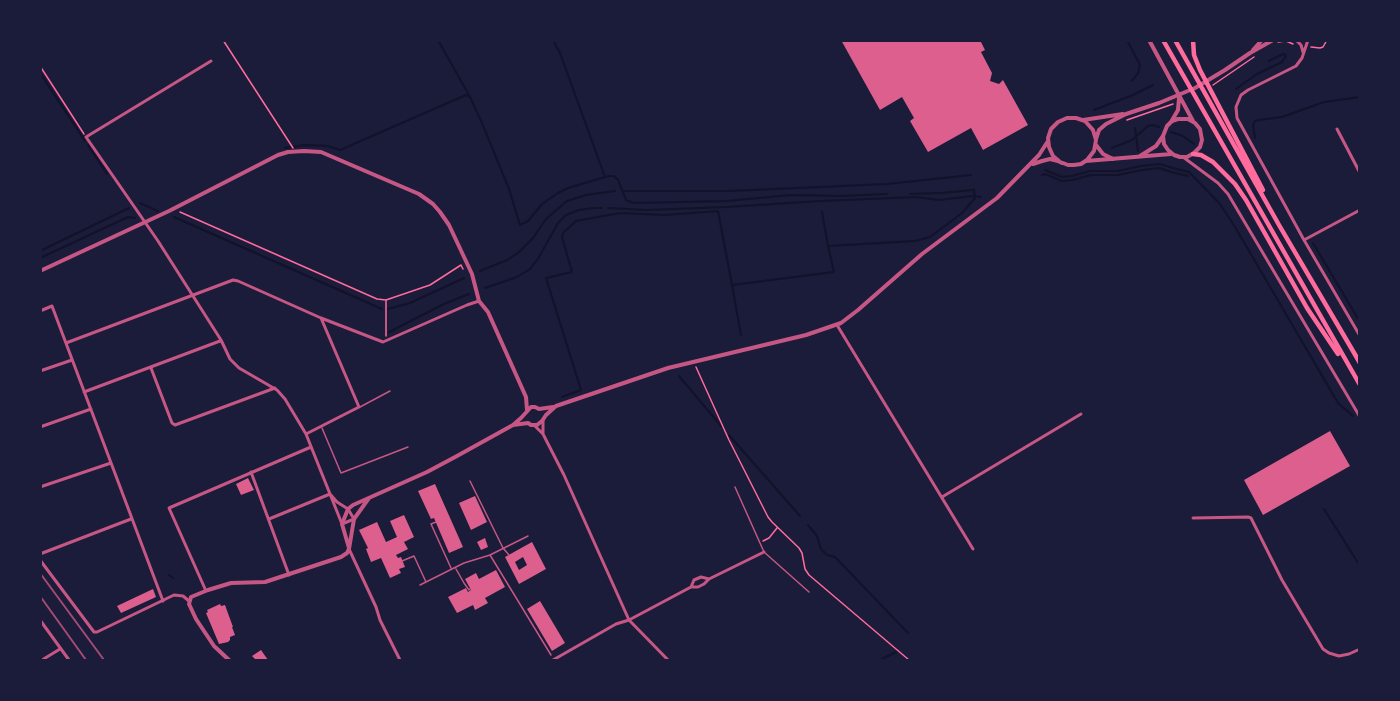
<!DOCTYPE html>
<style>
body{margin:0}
#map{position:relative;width:1400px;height:701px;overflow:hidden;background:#1b1b3a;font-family:"Nunito Sans",sans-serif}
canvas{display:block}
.frame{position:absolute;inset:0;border:42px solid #1b1b3a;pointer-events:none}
</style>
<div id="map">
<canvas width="1400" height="701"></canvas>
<div class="frame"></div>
</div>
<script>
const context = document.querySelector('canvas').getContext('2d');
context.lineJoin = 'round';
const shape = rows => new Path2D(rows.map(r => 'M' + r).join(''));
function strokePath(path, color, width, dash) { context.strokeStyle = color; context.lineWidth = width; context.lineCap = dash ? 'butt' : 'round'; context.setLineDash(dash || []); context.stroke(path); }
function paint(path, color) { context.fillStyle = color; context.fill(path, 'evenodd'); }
strokePath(shape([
 [438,40,470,97],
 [553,40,560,53,605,177],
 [1127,40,1140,65,1138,73,1132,81],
 [40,73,85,141],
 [1236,89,1257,74,1282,62,1286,56,1284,54,1281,55,1269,61],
 [1094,110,1133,95,1153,85],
 [1135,128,1138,151],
 [1171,132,1183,136,1194,144],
 [1255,138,1253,125,1255,121,1259,120,1282,117,1324,102,1360,97],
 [88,145,107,174],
 [285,148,304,145,328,146,340,150,466,95,470,97,482,123,509,189,520,225,528,221,542,204,558,193,568,188,609,176],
 [1112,148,1132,140,1148,126,1153,125,1159,127],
 [1045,170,1062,177,1072,176,1090,171,1118,171,1141,166,1160,164,1173,168,1189,172,1220,204,1235,227,1338,403,1353,416],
 [1042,175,1045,174,1062,181,1072,180,1091,175,1118,175,1142,170,1159,168,1171,172,1188,176],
 [610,176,614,176,618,180,626,200,634,203,727,201,791,195,841,196,887,194],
 [623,191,730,191,887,184,971,175],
 [910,194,942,193,973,190],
 [140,203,158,211],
 [608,208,647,210,726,207,821,201,917,197,939,200,973,196,981,197],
 [822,212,828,246],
 [174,217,382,309],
 [1313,243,1360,322],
 [40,251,129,208],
 [40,258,128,217,135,218],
 [480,271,507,260,518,253,533,238,546,219,567,201,586,195,615,191],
 [732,285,741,335],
 [485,288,517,277,530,269,539,257,558,223,566,215,579,210,593,208,602,208],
 [388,309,410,303,464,278],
 [389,332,444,304,469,294],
 [679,376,721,426],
 [562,397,581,390,546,278,572,272,562,237,563,233,576,221,620,213,665,215,718,211,732,285,834,272,828,246,915,241,930,237,962,213,975,198,974,189],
 [729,435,800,516],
 [1324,509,1360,566],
 [808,525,817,536,821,549,827,555,835,557,908,633],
 [169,575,173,578],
 [880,660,896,652]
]), '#12122b', 2);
paint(shape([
 [841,40,980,40,985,50,981,52,992,73,990,81,999,84,1003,80,1028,125,983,150,971,128,928,152,910,121,914,118,902,97,880,110],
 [1330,431,1350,466,1263,515,1244,480],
 [248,478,254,490,241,495,236,484],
 [435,484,463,547,449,553,434,518,431,519,418,491],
 [475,496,487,522,471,530,459,503],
 [404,515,414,537,404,542,408,549,396,555,398,558,401,557,405,567,399,569,401,573,390,578,381,558,371,562,366,549,368,548,359,530,377,522,386,542,397,537,390,521],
 [485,538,488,547,481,550,477,542],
 [532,542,546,569,519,584,505,557],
 [523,557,527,565,519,570,515,562],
 [496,570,505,587,485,598,488,603,475,610,473,605,457,613,448,597,466,588,468,592,471,590,465,579,476,573,479,579],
 [153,589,156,597,121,613,117,606],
 [540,601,565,643,552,651,527,609],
 [220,604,221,606,225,605,233,627,232,627,235,635,230,637,230,640,228,642,219,644,206,613,208,612,207,610],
 [261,650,268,660,256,660,252,656]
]), '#dd5f8e');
strokePath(shape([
 [223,40,293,148],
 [1278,42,1286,41,1293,44],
 [1311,47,1320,48,1323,47,1327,40],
 [40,66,84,134],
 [1213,85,1254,57],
 [1127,120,1173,104],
 [180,212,377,299,386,300],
 [386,336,386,300,430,285,461,265,463,269],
 [696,367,729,440,768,517,772,522,799,548,802,553,805,569,809,575,909,660],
 [763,541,769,538,777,528]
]), '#ff6b9d', 1.5);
strokePath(shape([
 [360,407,390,391],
 [322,428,341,473,408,447],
 [470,481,503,548,509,555],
 [735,487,764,552,809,592],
 [436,522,431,524,451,568],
 [490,555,528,536],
 [402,561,414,556,426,582],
 [456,569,464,583,469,590,470,589],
 [420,585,464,563,490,555,551,655]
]), '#c65784', 1.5);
strokePath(shape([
 [1296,40,1301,45,1303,52],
 [1308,40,1302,58,1296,66,1248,90,1241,95,1236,107,1237,118,1304,240,1360,210],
 [211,61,86,137,158,241,221,340,230,359,239,368,277,390,285,399,306,434,342,524,354,519,348,509,337,502,330,494],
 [1337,129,1360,173],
 [1183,157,1218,183,1228,194,1360,417],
 [1304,240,1360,336],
 [40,311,52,306,163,601],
 [837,325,973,549],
 [66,343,233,280,238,281,321,318,383,342,467,305,479,301],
 [151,368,172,423,175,425,275,388],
 [40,371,72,360],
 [84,392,220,341],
 [543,420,543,434],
 [534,425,543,434,564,475,629,620,668,660],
 [40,427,91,409],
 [306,434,359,407,321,318],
 [251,472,289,575],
 [40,487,111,463],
 [942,497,1081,414],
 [1193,518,1248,517,1251,518,1282,580,1323,649,1329,653,1339,656,1349,654,1360,649],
 [269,519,330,494],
 [349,549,376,607,380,620,400,660],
 [40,554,131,519],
 [40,560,94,632,97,632,174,595,183,596,189,601],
 [691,587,698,587,704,584,709,579,764,552],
 [206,591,169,508,311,447],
 [40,620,69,660],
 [42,660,60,649],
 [553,660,616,624,629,620,691,587,694,580,701,577,709,579]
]), '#c65784', 3);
strokePath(shape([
 [1149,40,1193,121],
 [1253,50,1262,40],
 [1083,120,1123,114],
 [1171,122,1178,110,1179,98],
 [1096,139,1099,130,1106,124,1126,114,1159,103,1195,88,1225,70,1250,53,1273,40],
 [1096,145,1103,154,1113,159],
 [1140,156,1156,146,1163,136,1167,126,1172,121,1178,119,1188,119,1195,123,1200,129,1202,140,1200,147,1194,153,1187,157,1180,157,1174,155,1168,150,1164,144,1163,136],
 [1086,161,1171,154],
 [1033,164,1042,161,1050,159,1058,161,1062,163,1063,163,1068,165,1074,165,1081,164,1087,160,1094,151,1096,140,1093,130,1085,121,1076,118,1067,118,1058,122,1051,129,1048,138,1049,147,1053,156,1059,161],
 [40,271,169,211,278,155,288,152,304,151,321,152,419,194,433,204,440,212,449,225,472,274,479,301,488,312,526,397,527,410],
 [513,425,528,423,531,425,537,425,542,421,546,415,556,406,668,368,806,335,841,323,858,310,922,254,997,198,1039,155,1048,141],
 [349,548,342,524,348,509,353,505,427,472,457,456,513,425,521,418,531,407,535,407,539,409,553,407],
 [229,660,214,646,196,619,189,604,191,597,208,590,231,583,265,582,341,557,347,553,349,549,354,519,369,498]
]), '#c65784', 4);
strokePath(shape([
 [1163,40,1360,385],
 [1175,40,1279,225,1360,363],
 [1193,40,1194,55,1200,70,1263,190],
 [1193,154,1201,155,1213,162,1235,184,1246,200,1307,308,1338,354]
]), '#ff6b9d', 4.5);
strokePath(shape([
 [40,573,104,660],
 [40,596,86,660]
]), '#a44b75', 2);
</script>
